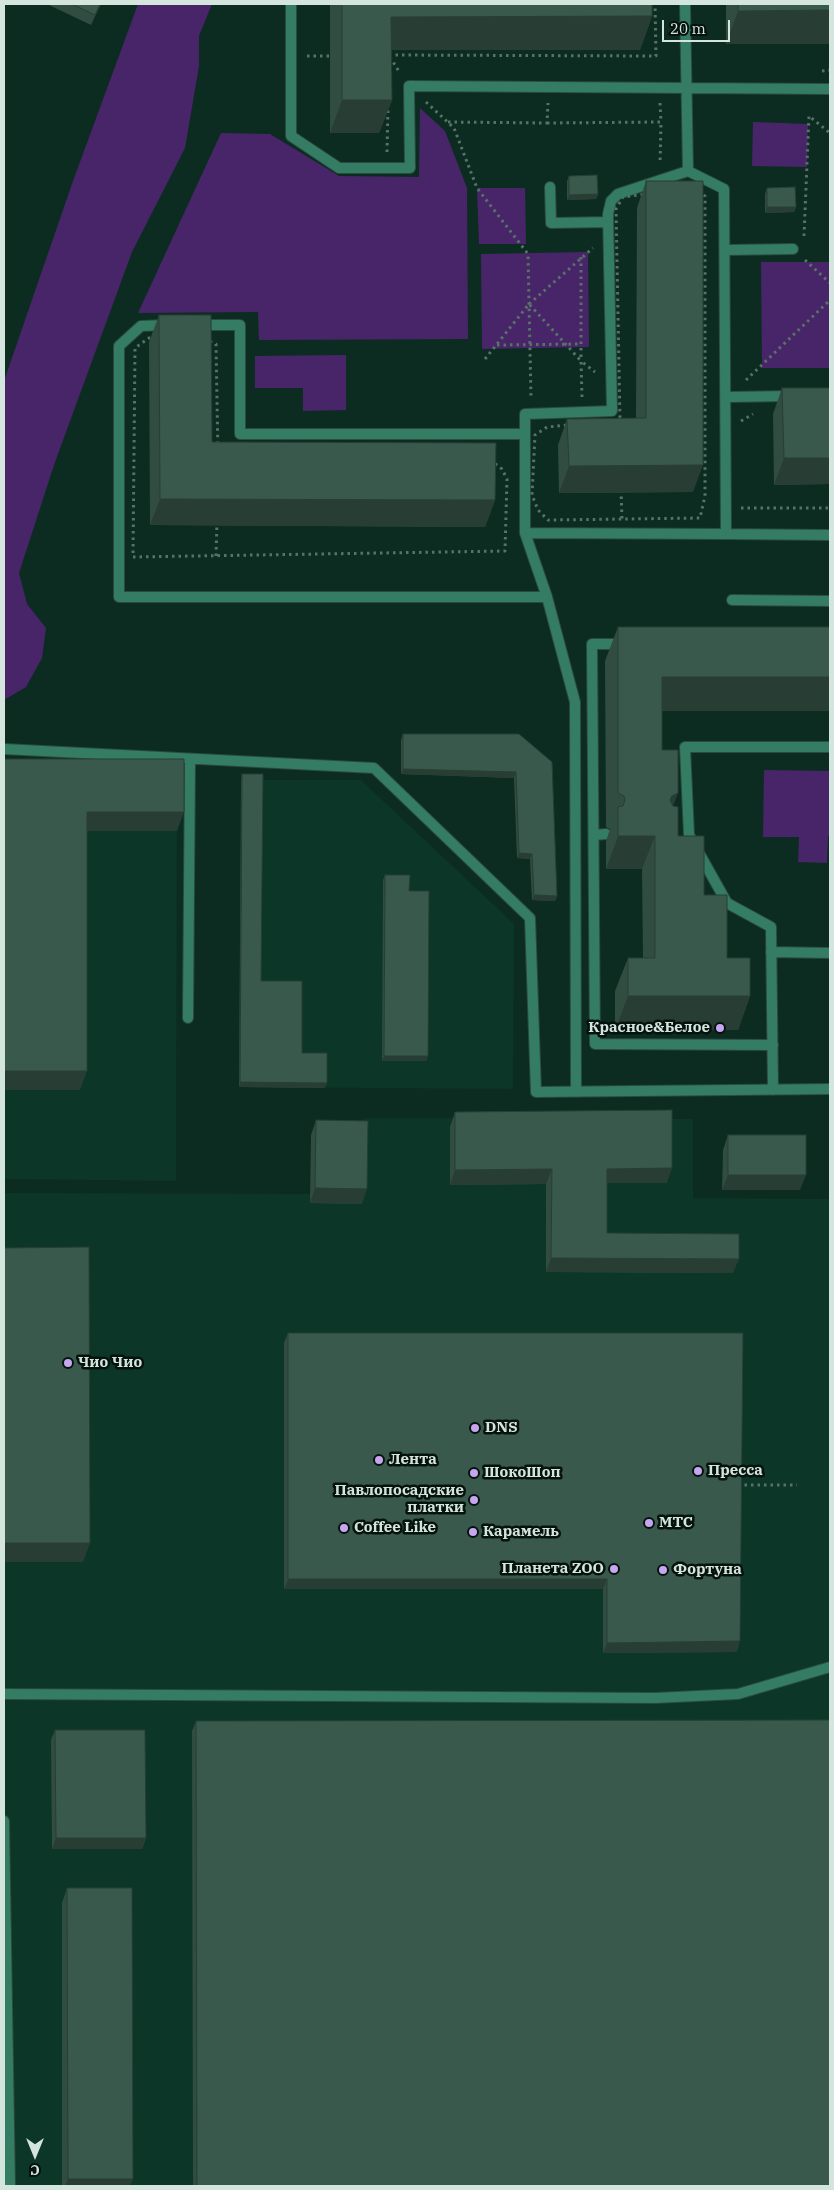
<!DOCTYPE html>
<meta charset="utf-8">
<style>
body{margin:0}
#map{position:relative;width:834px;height:2190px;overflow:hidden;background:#0c2c21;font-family:"IBM Plex Serif",serif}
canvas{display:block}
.frame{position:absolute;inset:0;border:5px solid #d4e5de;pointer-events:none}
.north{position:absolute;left:10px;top:2130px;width:50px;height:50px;-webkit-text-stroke:4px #05120d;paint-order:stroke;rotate:180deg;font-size:14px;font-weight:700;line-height:20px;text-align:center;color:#d4e5de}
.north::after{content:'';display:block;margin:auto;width:18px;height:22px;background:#d4e5de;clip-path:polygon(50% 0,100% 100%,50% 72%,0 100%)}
.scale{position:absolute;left:662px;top:20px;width:68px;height:22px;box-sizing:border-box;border:2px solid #d4e5de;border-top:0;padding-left:6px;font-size:15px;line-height:18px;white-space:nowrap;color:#d4e5de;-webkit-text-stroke:4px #05120d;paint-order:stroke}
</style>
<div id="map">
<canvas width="834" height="2190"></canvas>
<div class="frame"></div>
<div class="north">С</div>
<div class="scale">20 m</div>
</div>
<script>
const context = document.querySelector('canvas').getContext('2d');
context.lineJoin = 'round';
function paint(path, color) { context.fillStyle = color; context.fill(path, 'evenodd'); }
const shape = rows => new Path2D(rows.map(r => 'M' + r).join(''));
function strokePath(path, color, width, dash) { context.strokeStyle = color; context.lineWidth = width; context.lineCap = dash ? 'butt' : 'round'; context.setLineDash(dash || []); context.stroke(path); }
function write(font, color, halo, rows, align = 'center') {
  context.font = font + ' "IBM Plex Serif",serif'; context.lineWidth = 5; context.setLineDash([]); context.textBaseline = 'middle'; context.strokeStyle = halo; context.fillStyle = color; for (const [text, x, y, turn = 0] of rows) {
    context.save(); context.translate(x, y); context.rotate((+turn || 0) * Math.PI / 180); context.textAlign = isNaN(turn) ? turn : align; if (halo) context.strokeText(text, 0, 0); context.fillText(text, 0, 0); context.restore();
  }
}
paint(shape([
 [4,778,177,778,176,1181,4,1179],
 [241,780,361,780,514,924,513,1089,239,1087],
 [366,1118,693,1119,693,1198,830,1199,830,2186,4,2186,4,1193,350,1194,351,1126]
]), '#0b3628');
paint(shape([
 [138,4,212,4,199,36,199,66,185,148,132,252,55,462,19,573,27,604,46,628,42,658,26,687,4,700,4,381,73,181],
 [420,108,445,131,467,188,468,339,259,340,258,312,138,313,221,133,270,134,339,176,419,177],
 [753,122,808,124,807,167,752,166],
 [477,188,525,188,526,244,479,244],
 [588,252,589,347,482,349,481,254],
 [761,262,830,262,830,368,762,368],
 [346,355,346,410,303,411,303,388,255,388,255,356],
 [764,770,830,771,830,835,828,836,827,863,798,862,799,837,763,837]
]), '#482569');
const service = shape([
 [291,4,291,136,339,168,410,168,409,86,830,89],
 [685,4,688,171],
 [550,187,551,223,608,222],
 [725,250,793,249],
 [167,325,141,326,119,346,119,597,547,597,575,702,576,1092],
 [197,325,240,325,240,434,525,434,525,533,547,597],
 [727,397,791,396],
 [525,434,525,414,612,411,608,214,611,201,618,194,688,171,724,189,726,534,830,535],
 [525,533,726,534],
 [732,600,830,601],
 [624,644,592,644,595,1044,773,1045],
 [4,749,374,768,530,918,536,1092,830,1089],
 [594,835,606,834],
 [771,952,830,953],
 [188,1018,190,759],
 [773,1090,771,927,727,903,689,835,685,747,830,747],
 [4,1694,655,1698,738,1694,830,1667],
 [4,1821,10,2186]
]);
strokePath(service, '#2c4a3f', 12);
strokePath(shape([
 [389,55,656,56,655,4],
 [307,56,333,56],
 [390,57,400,73],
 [822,71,830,70],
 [426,102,454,128,477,188,528,254,531,399],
 [660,103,661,122],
 [448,122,547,123,548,103],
 [547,123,661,122,660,163],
 [387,152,388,108],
 [685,189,705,196,705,496,700,518,548,520,538,510,532,495,535,435,547,427,620,420,616,209,623,197,685,189],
 [804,236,809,116,830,133],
 [581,257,581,360],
 [805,260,830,283],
 [529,304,593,248],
 [198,336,216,344,218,456,479,459,494,463,502,469,507,479,505,551,133,557,135,348,149,338,198,336],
 [497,345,581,344],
 [485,359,529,304,581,361],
 [746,380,830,300],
 [582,397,581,361,595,372],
 [741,421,753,414],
 [621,490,622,519],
 [741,508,830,508],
 [216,556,217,522],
 [738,1485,797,1485]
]), '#587269', 3, [2.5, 4]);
strokePath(service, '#347d64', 10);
paint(shape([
 [47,4,101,4,91,25],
 [330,4,652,4,652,16,640,50,391,50,392,100,379,133,330,133],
 [726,4,830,4,726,44],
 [569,176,598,194,596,199,567,200,567,181],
 [646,181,693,492,559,493,558,445,567,419,636,418,637,208],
 [767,188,796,207,794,212,765,213,765,194],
 [159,315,212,442,495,500,485,527,150,525,149,342],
 [782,388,830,388,830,484,774,485,773,414],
 [618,627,830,627,830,711,662,711,662,750,673,806,678,836,704,895,727,958,750,996,738,1030,615,1030,615,991,628,958,643,958,642,869,606,869,606,841,610,829,606,827,605,661],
 [403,734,519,734,557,896,555,901,532,900,530,859,517,858,514,778,401,774,401,740],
 [242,774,261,981,302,1053,325,1088,239,1087,241,780],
 [385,875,409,891,428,1056,426,1061,382,1061,383,880],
 [455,1112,667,1183,607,1183,607,1233,733,1273,546,1272,546,1184,450,1185,450,1127],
 [316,1120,362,1204,310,1203,311,1135],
 [728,1135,800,1190,722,1190,723,1150],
 [288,1333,737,1652,603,1653,603,1589,284,1589,284,1343],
 [196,1721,830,2186,193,2186,192,1731],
 [55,1730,146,1838,142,1849,52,1849,51,1740],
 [67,1888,130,2186,62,2186,62,1903]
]), '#314d41');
paint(shape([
 [100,4,101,4,91,25,95,15],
 [830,10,830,44,726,44,738,11],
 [652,16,640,50,379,50,391,17],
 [342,100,392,100,379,133,330,133],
 [598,194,596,199,567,200,569,195],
 [767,207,796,207,794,212,765,213],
 [784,458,830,458,830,484,774,485],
 [703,465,693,492,559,493,569,466],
 [160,499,495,500,485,527,150,525],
 [662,677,830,677,830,711,649,711],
 [403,769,516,772,514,778,401,774],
 [678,793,665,827,660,830,672,796],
 [87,812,184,812,177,831,80,831],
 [618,836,655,836,642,869,606,869],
 [519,853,532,854,530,859,517,858],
 [534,895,557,896,555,901,532,900],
 [628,996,750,996,738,1030,615,1030],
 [384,1056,428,1056,426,1061,382,1061],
 [4,1071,87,1071,80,1090,4,1090],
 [240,1082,327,1083,325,1088,239,1087],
 [672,1168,667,1183,602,1183,607,1169],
 [552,1169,546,1184,450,1185,455,1170],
 [728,1175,806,1175,800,1190,722,1190],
 [315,1188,367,1189,362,1204,310,1203],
 [551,1258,739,1259,733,1273,546,1272],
 [4,1543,90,1543,83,1562,4,1562],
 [288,1579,607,1579,603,1589,284,1589],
 [740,1641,737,1652,603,1653,607,1643],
 [56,1838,146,1838,142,1849,52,1849],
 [68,2179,133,2179,130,2186,65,2186]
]), '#283e35');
const building = shape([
 [72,4,100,4,95,15,72,4],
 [342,4,652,4,652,16,391,17,392,100,342,100,342,4],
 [738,4,830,4,830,10,738,11,738,4],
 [597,175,598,194,569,195,569,176,597,175],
 [646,181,703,181,703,465,569,466,567,419,646,418,646,181],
 [795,187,796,207,767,207,767,188,795,187],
 [159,315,211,315,212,442,496,443,495,500,160,499,159,315],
 [782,388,830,388,830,458,784,458,782,388],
 [618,627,830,627,830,677,662,677,662,750,678,750,678,793,672,796,670,800,673,806,678,807,678,836,704,836,704,895,727,895,727,958,750,958,750,996,628,996,628,958,655,958,655,836,618,836,618,807,623,806,625,800,624,796,618,793,618,627],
 [403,734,519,734,552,762,557,896,534,895,532,854,519,853,516,772,403,769,403,734],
 [4,759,184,759,184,812,87,812,87,1071,4,1071,4,759],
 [242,774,263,774,261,981,302,981,302,1053,327,1053,327,1083,240,1082,242,774],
 [385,875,410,875,409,891,429,891,428,1056,384,1056,385,875],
 [672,1110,672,1168,607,1169,607,1233,739,1234,739,1259,551,1258,552,1169,455,1170,455,1112,672,1110],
 [316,1120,368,1121,367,1189,315,1188,316,1120],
 [728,1135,806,1135,806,1175,728,1175,728,1135],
 [89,1247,90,1543,4,1543,4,1248,89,1247],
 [288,1333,743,1333,740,1641,607,1643,607,1579,288,1579,288,1333],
 [830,1720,830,2186,197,2186,196,1721,830,1720],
 [55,1730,145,1730,146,1838,56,1838,55,1730],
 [67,1888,132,1888,133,2179,68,2179,67,1888]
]);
paint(building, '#39594c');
strokePath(building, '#283e35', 1);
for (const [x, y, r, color] of [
 [720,1028,5,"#c7a6ef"],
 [68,1363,5,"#c7a6ef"],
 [475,1428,5,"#c7a6ef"],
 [379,1460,5,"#c7a6ef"],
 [698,1471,5,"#c7a6ef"],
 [474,1473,5,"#c7a6ef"],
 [474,1500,5,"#c7a6ef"],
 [649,1523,5,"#c7a6ef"],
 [344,1528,5,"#c7a6ef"],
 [473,1532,5,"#c7a6ef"],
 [614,1569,5,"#c7a6ef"],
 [663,1570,5,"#c7a6ef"]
]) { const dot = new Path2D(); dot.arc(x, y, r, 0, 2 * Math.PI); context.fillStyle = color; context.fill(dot); strokePath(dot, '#05120d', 2); }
write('bold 15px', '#d4e5de', '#05120d', [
 ["Красное&Белое",710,1028,"right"],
 ["Чио Чио",78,1363],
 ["DNS",485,1428],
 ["Лента",389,1460],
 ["Пресса",708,1471],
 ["ШокоШоп",484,1473],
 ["Павлопосадские",464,1491,"right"],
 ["платки",464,1508,"right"],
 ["МТС",659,1523],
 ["Coffee Like",354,1528],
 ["Карамель",483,1532],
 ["Планета ZOO",604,1569,"right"],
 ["Фортуна",673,1570]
], 'left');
</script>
